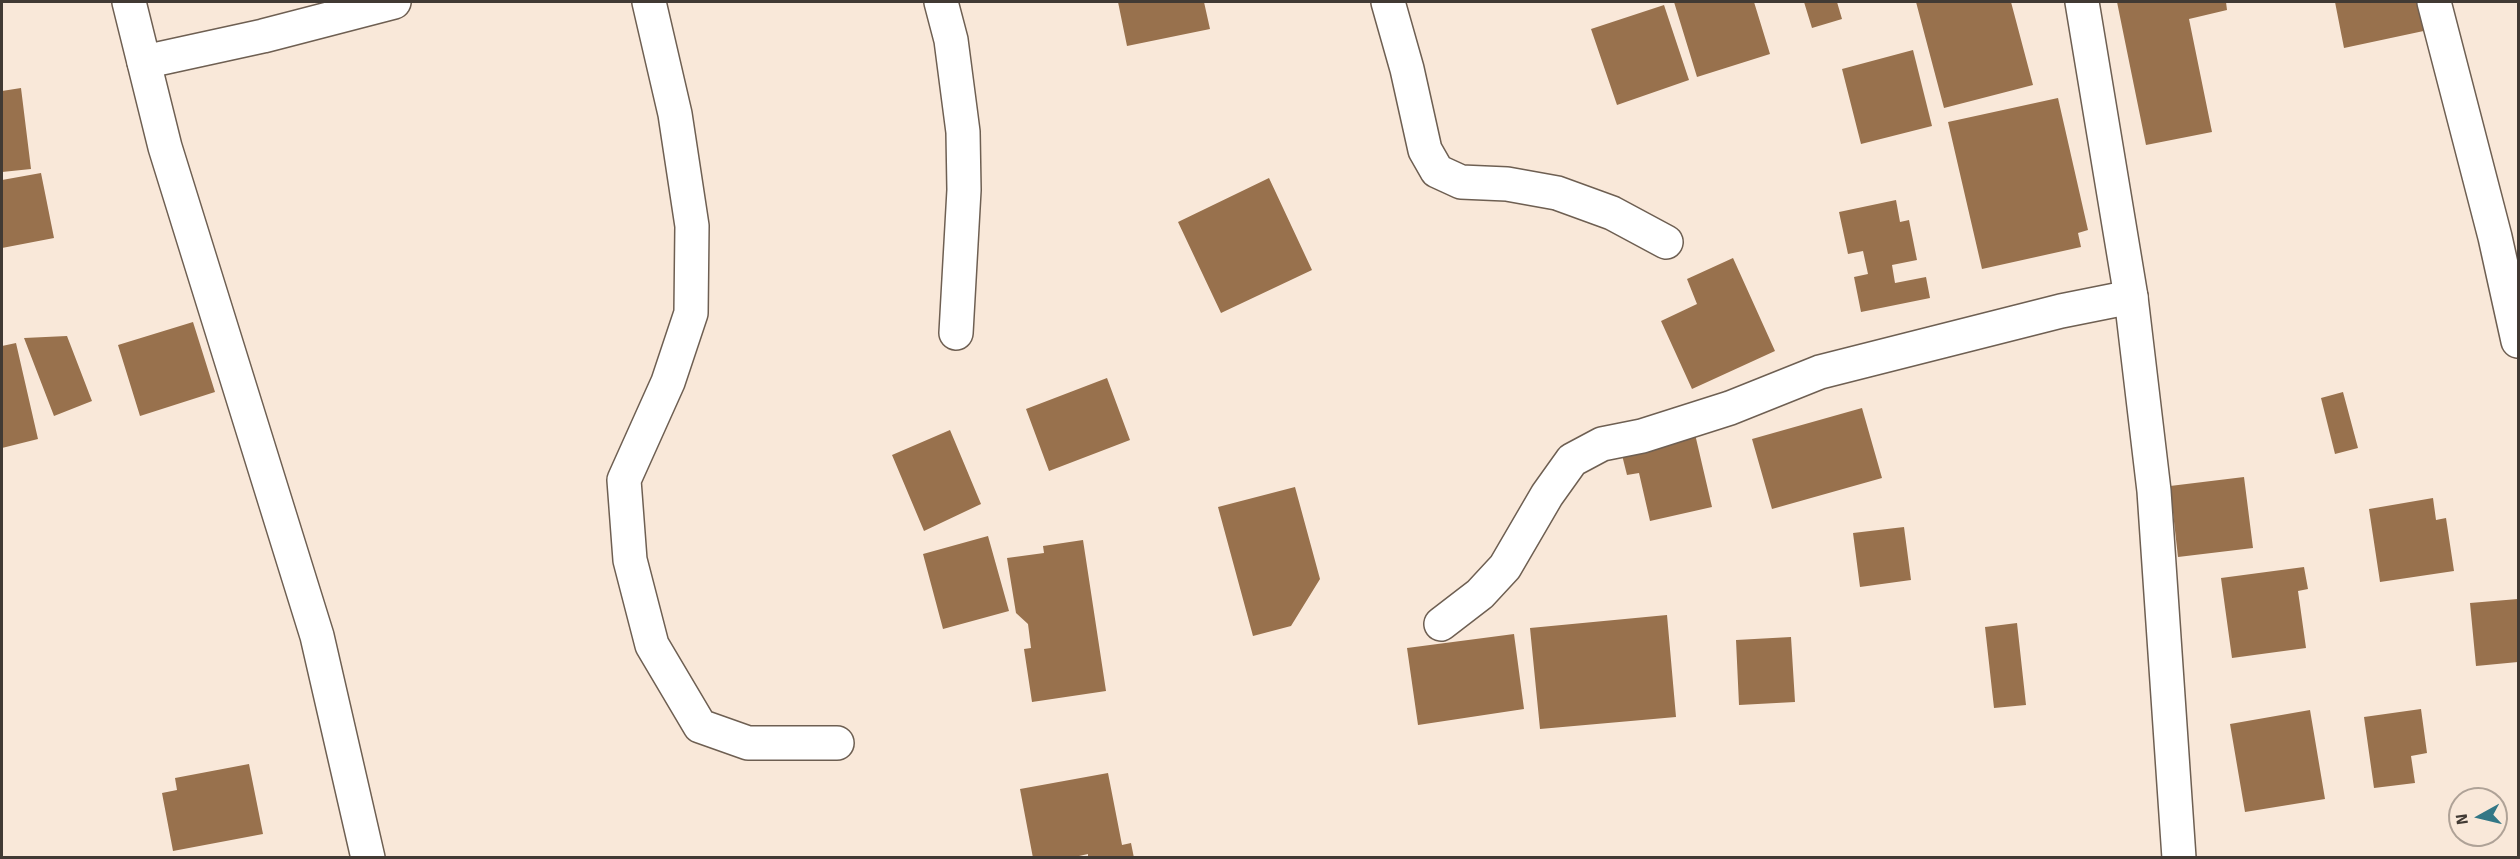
<!DOCTYPE html>
<style>
body{margin:0}
#map{position:relative;width:2520px;height:859px;overflow:hidden;background:#f9e8d9;font-family:Signika,sans-serif}
canvas{display:block}
.frame{position:absolute;inset:0;border:3px solid #413a34;pointer-events:none}
.north{position:absolute;left:2448px;top:787px;width:60px;height:60px;box-sizing:border-box;background:#f9e8d9;border:2px solid #afa297;border-radius:50%;rotate:262deg;font-size:16px;font-weight:700;line-height:24px;text-align:center;color:#413a34}
.north::after{content:'';display:block;margin:auto;width:21px;height:27px;background:#337786;clip-path:polygon(50% 0,100% 100%,50% 72%,0 100%)}
</style>
<div id="map">
<canvas width="2520" height="859"></canvas>
<div class="frame"></div>
<div class="north">N</div>
</div>
<script>
const context = document.querySelector('canvas').getContext('2d');
context.lineJoin = 'round';
function paint(path, color) { context.fillStyle = color; context.fill(path, 'evenodd'); }
const shape = rows => new Path2D(rows.map(r => 'M' + r).join(''));
function strokePath(path, color, width, dash) { context.strokeStyle = color; context.lineWidth = width; context.lineCap = dash ? 'butt' : 'round'; context.setLineDash(dash || []); context.stroke(path); }
paint(shape([
 [1118,2,1204,2,1210,29,1127,46],
 [1674,2,1754,2,1770,54,1697,77],
 [1804,2,1837,2,1842,19,1812,28],
 [1916,2,2011,2,2033,85,1944,108],
 [2117,2,2226,2,2227,10,2189,19,2212,132,2146,145],
 [2335,2,2428,2,2433,29,2344,48],
 [1664,5,1689,80,1617,105,1591,29],
 [1913,50,1932,126,1861,144,1842,69],
 [21,88,31,169,2,172,2,91],
 [2058,98,2088,230,2078,233,2081,247,1982,269,1948,122],
 [41,173,54,238,2,248,2,180],
 [1269,178,1312,270,1221,313,1178,222],
 [1896,200,1900,222,1909,220,1917,260,1892,265,1895,283,1926,277,1930,298,1861,312,1854,277,1868,274,1863,251,1848,254,1839,212],
 [1733,258,1775,351,1692,389,1661,321,1697,304,1687,279],
 [193,322,215,392,140,416,118,345],
 [67,336,92,401,54,416,24,338],
 [16,343,38,439,2,448,2,346],
 [1107,378,1130,440,1049,471,1026,409],
 [2343,392,2358,448,2335,454,2321,398],
 [1862,408,1882,478,1772,509,1752,439],
 [950,430,981,504,924,531,892,455],
 [1695,434,1712,507,1650,521,1639,473,1627,475,1621,451],
 [2244,477,2253,548,2178,557,2170,486],
 [1295,487,1320,579,1291,626,1253,636,1218,507],
 [2433,498,2436,520,2446,518,2454,571,2380,582,2369,509],
 [1904,527,1911,580,1860,587,1853,533],
 [988,536,1009,611,943,629,923,554],
 [1083,540,1106,691,1032,702,1024,649,1031,648,1028,624,1016,613,1007,558,1044,553,1043,546],
 [2304,567,2308,589,2298,591,2306,648,2232,658,2221,578],
 [2518,599,2518,662,2476,666,2470,603],
 [1667,615,1676,717,1540,729,1530,628],
 [2017,623,2026,705,1994,708,1985,627],
 [1514,634,1524,709,1418,725,1407,648],
 [1791,637,1795,702,1739,705,1736,640],
 [2421,709,2427,753,2411,756,2415,783,2374,788,2364,717],
 [2310,710,2325,799,2245,812,2230,724],
 [249,764,263,834,173,851,162,793,177,790,175,778],
 [1108,773,1122,845,1131,843,1134,858,1088,858,1088,854,1070,858,1033,858,1020,789]
]), '#98714d');
const street = shape([
 [649,2,675,114,692,226,691,313,668,382,624,480,630,560,652,645,700,726,748,743,837,743],
 [941,2,951,40,963,132,964,190,956,333],
 [1388,2,1407,69,1425,150,1437,171,1461,182,1507,184,1557,193,1612,213,1666,242],
 [2434,2,2495,237,2518,341],
 [144,62,263,36,394,2],
 [1441,624,1480,594,1505,567,1547,495,1572,460,1602,444,1642,436,1730,408,1820,372,2061,311,2131,297]
]);
const secondary = shape([
 [129,2,165,147,317,636,368,858],
 [2082,2,2131,297,2154,491,2179,858]
]);
strokePath(street, '#6e5f52', 36);
strokePath(secondary, '#6e5f52', 36);
strokePath(street, '#fff', 33);
strokePath(secondary, '#fff', 33);
</script>
